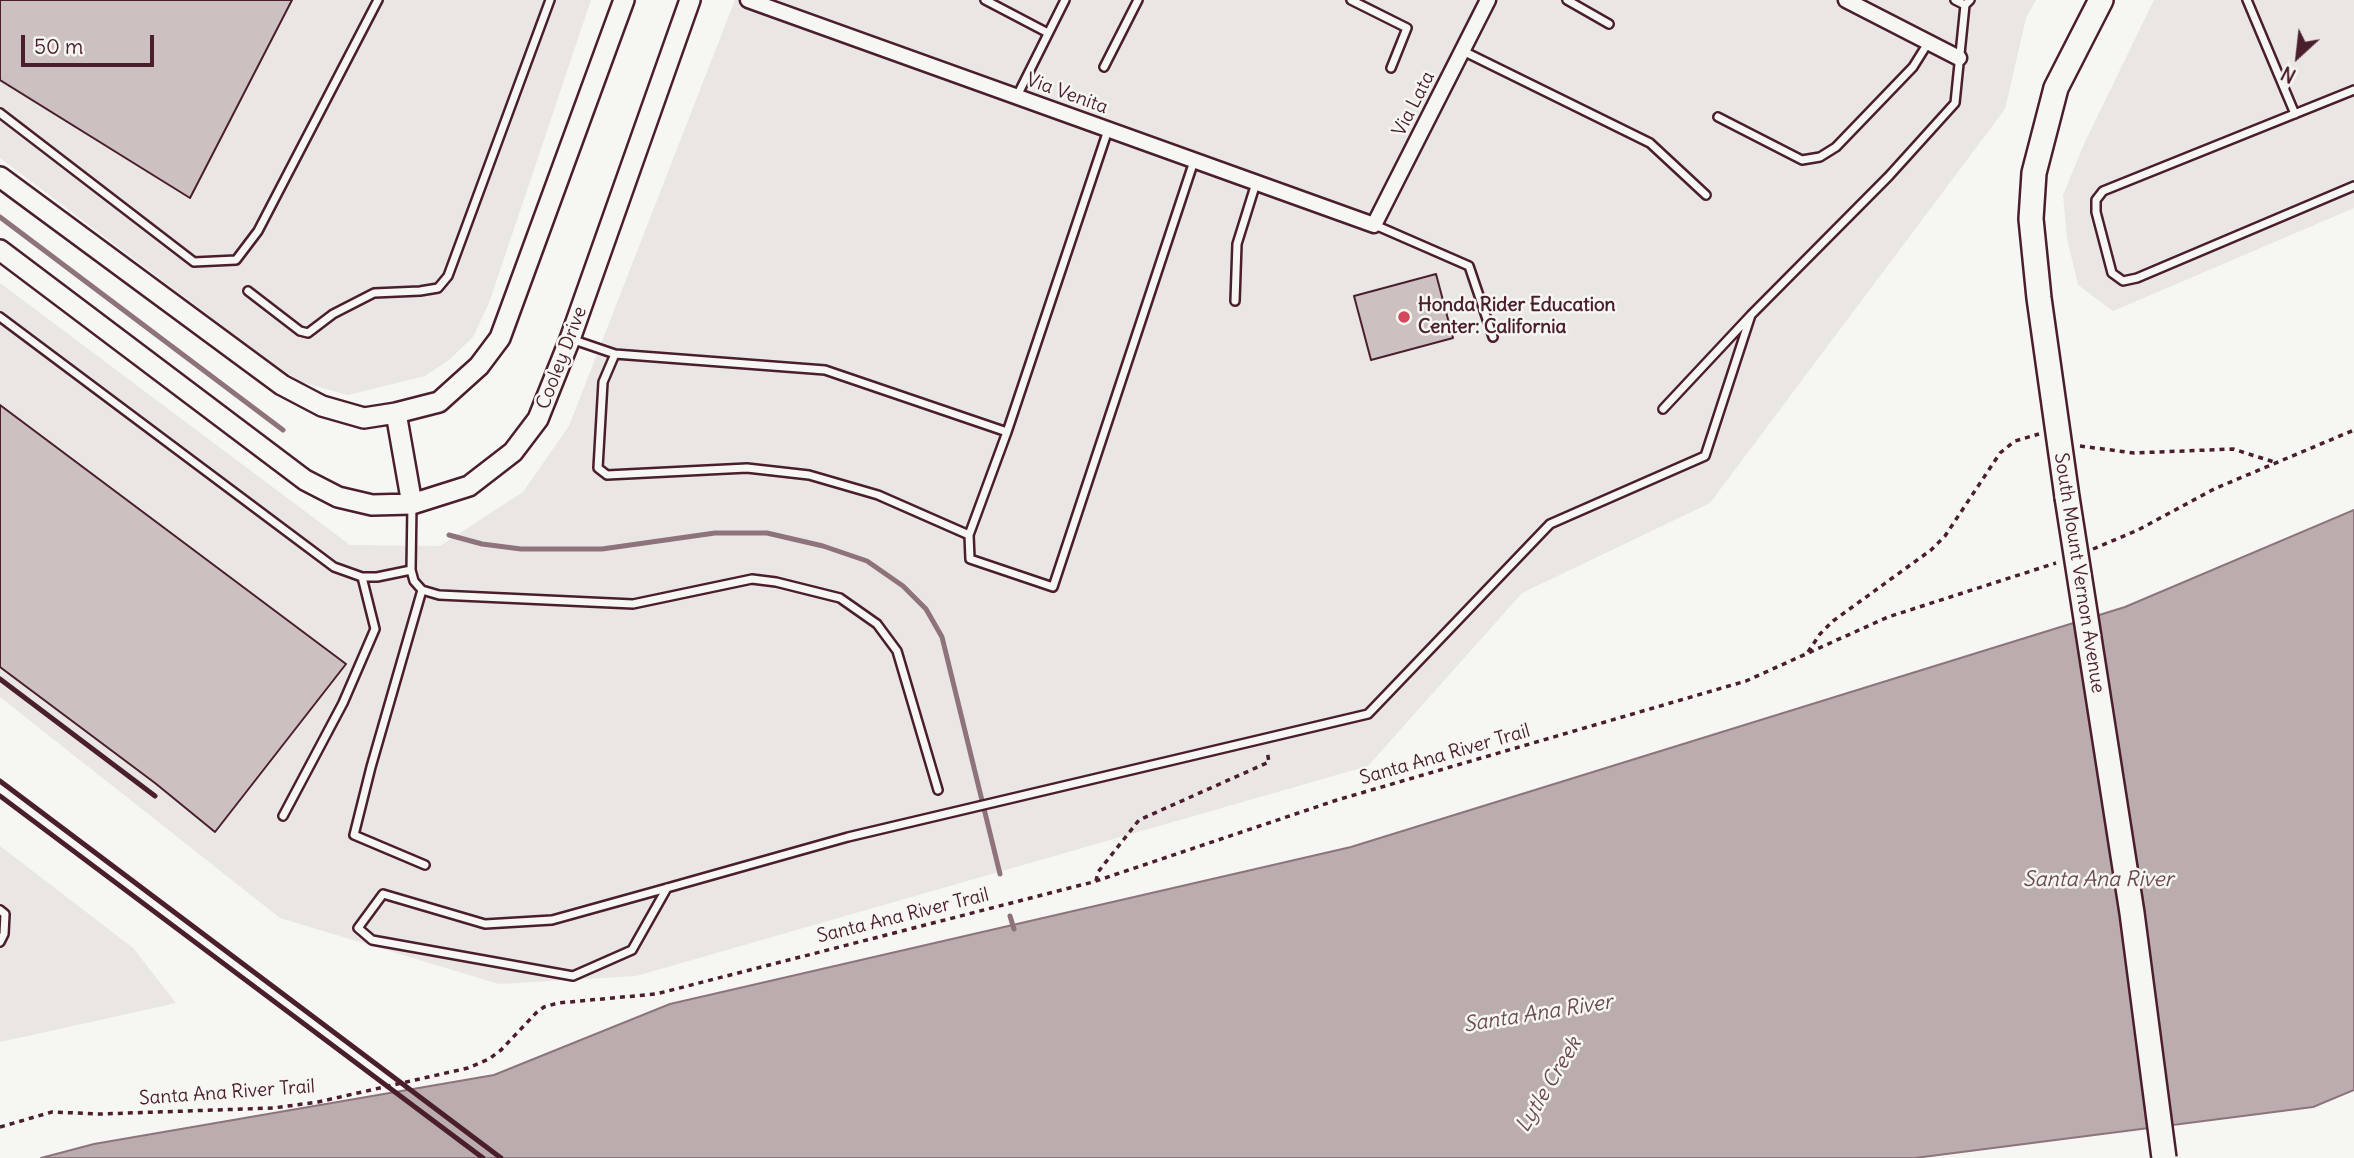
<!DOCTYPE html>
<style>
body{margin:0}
#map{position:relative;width:2354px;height:1158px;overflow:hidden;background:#f6f6f2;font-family:Delius,sans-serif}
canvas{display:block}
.north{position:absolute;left:2263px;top:21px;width:70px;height:70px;-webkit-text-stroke:5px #f6f6f2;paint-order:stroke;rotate:207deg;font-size:19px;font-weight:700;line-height:28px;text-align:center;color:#4a1f2b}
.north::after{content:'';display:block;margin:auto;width:24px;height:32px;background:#4a1f2b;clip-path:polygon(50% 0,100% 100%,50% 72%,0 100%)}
.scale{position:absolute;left:21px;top:35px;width:133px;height:32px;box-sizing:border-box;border:4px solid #4a1f2b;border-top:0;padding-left:9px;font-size:21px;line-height:24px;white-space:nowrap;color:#4a1f2b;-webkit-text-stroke:5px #f6f6f2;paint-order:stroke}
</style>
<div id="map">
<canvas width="2354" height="1158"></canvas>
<div class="north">N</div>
<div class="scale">50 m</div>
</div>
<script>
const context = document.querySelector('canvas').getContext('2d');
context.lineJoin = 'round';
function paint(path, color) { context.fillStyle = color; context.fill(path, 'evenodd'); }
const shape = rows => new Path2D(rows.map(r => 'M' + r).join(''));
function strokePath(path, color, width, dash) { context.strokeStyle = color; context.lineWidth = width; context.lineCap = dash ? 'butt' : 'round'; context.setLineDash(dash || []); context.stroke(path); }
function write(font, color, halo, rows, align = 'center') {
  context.font = font + ' Delius,sans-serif'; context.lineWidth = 5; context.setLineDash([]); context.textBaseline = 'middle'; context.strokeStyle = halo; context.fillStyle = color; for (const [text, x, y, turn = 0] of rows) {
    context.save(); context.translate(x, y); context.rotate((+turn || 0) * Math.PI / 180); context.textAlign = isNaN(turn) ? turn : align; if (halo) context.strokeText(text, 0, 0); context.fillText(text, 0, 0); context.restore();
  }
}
paint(shape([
 [0,0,591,0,489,303,473,337,449,360,425,376,348,395,301,382,269,361,0,158],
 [735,0,2036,0,2026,18,2005,109,1710,503,1522,593,1368,766,636,976,499,984,280,918,0,697,0,283,350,545,440,546,523,492,569,426],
 [2154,0,2354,0,2354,208,2113,311,2078,285,2067,238,2063,195,2084,144],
 [0,846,133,948,176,1003,0,1042]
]), '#e9e6e3');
const water = shape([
 [2354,510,2354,1090,2313,1107,1915,1158,41,1158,94,1144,494,1075,670,1004,1351,847,2125,607,2354,510]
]);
paint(water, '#bbadae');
strokePath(water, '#8e747a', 2);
strokePath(shape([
 [0,217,283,430],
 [449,535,482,544,521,549,602,549,715,533,767,533,823,546,867,561,903,586,926,609,942,637,1000,874],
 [1010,916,1014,929]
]), '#8e747a', 5);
const building = shape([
 [0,0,292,0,190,198,0,80,0,0],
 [1436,274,1453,338,1371,360,1354,296,1436,274],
 [0,405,346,664,215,832,155,783,0,667,0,405]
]);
paint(building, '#ccc1c0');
strokePath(building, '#4a1f2b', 2);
const lane = shape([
 [985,0,1048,33],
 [1351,0,1407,28,1391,68],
 [1567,0,1609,24],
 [1955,0,1965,5,1970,0],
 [2247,0,2295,114],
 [1463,51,1650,143,1706,195],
 [1104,67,1138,0],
 [2354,90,2103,191,2096,200,2096,212,2112,273,2123,281,2137,278,2354,186],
 [1017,96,1065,0],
 [0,113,194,262,236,260,258,231,378,0],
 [1718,117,1802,160,1820,157,1836,147,1913,67,1928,43],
 [1375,225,1469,266,1493,337],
 [248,291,300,331,308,333,333,314,374,293,420,291,438,288,448,276,550,0],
 [1235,301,1237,244,1256,183],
 [0,317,334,567,362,577,377,577,411,570],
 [571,339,615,354,603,382,598,468,607,475,747,468,809,475,878,495,969,535,970,559,1053,587,1194,161],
 [615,354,825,370,1007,432],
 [1663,409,1751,315,1889,176,1955,103,1965,5],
 [412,504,411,570,414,581,422,590,439,595,633,604,752,579,776,582,840,598,877,624,897,651,938,790],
 [969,535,1007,432,1108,130],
 [422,590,371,767,354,835,425,865],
 [283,816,343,703,375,629,362,577],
 [667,888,632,950,573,976,372,940,358,928,383,894,485,924,552,920,667,888,848,837,1368,714,1550,524,1705,456,1751,315],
 [0,910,5,914,4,934,0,942]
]);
const street = shape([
 [748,0,1374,225,1488,0],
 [1846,0,1959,58]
]);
const secondary = shape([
 [0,177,282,385,322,406,364,418,396,413,439,402,479,366,500,338,624,0],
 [0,250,305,480,338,497,372,505,412,504,469,486,513,452,538,419,570,339,690,0],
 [396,413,412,504]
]);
const primary = shape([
 [2067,497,2039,298,2031,219,2034,173,2056,88,2101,0]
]);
strokePath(lane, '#4a1f2b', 12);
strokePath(street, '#4a1f2b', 19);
strokePath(secondary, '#4a1f2b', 24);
strokePath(primary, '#4a1f2b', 28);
strokePath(shape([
 [2080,446,2134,453,2233,449,2274,462],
 [2093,549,2138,530,2214,489,2354,430],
 [1808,652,1820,634,1833,621,1931,550,1945,536,2000,453,2015,441,2039,434],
 [1096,881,1098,872,1139,820,1269,762,1267,751],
 [0,1127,52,1112,100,1114,273,1108,318,1102,468,1068,489,1059,501,1050,536,1013,544,1007,558,1003,656,994,1093,882,1337,800,1746,681,1888,617,2056,563]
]), '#4a1f2b', 3.5, [5, 5]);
strokePath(lane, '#f6f6f2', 7);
strokePath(street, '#f6f6f2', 14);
strokePath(secondary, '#f6f6f2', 19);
strokePath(primary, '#f6f6f2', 23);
strokePath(shape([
 [0,679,155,796],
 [0,781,501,1158],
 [0,796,483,1158]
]), '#4a1f2b', 5);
const primaryBridge = shape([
 [2067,497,2132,913,2164,1158]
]);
strokePath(primaryBridge, '#4a1f2b', 28, []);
strokePath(primaryBridge, '#f6f6f2', 23);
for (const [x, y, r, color] of [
 [1404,317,7,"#d1495b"]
]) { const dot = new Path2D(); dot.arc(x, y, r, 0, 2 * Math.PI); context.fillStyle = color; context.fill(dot); strokePath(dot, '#f6f6f2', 2.5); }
write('19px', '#4a1f2b', '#f6f6f2', [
 ["Via Venita",1067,94,20],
 ["Via Lata",1414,104,-63],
 ["Cooley Drive",562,358,-69],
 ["South Mount Vernon Avenue",2079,573,81],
 ["Santa Ana River Trail",1445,755,-16],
 ["Santa Ana River Trail",903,916,-14],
 ["Santa Ana River Trail",227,1093,-4]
]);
write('bold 19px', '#4a1f2b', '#f6f6f2', [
 ["Honda Rider Education",1418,306],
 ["Center: California",1418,328]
], 'left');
write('italic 21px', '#6c4a52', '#f6f6f2', [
 ["Santa Ana River",2098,880],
 ["Santa Ana River",1538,1014,-9],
 ["Lytle Creek",1549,1085,-59]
]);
</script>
